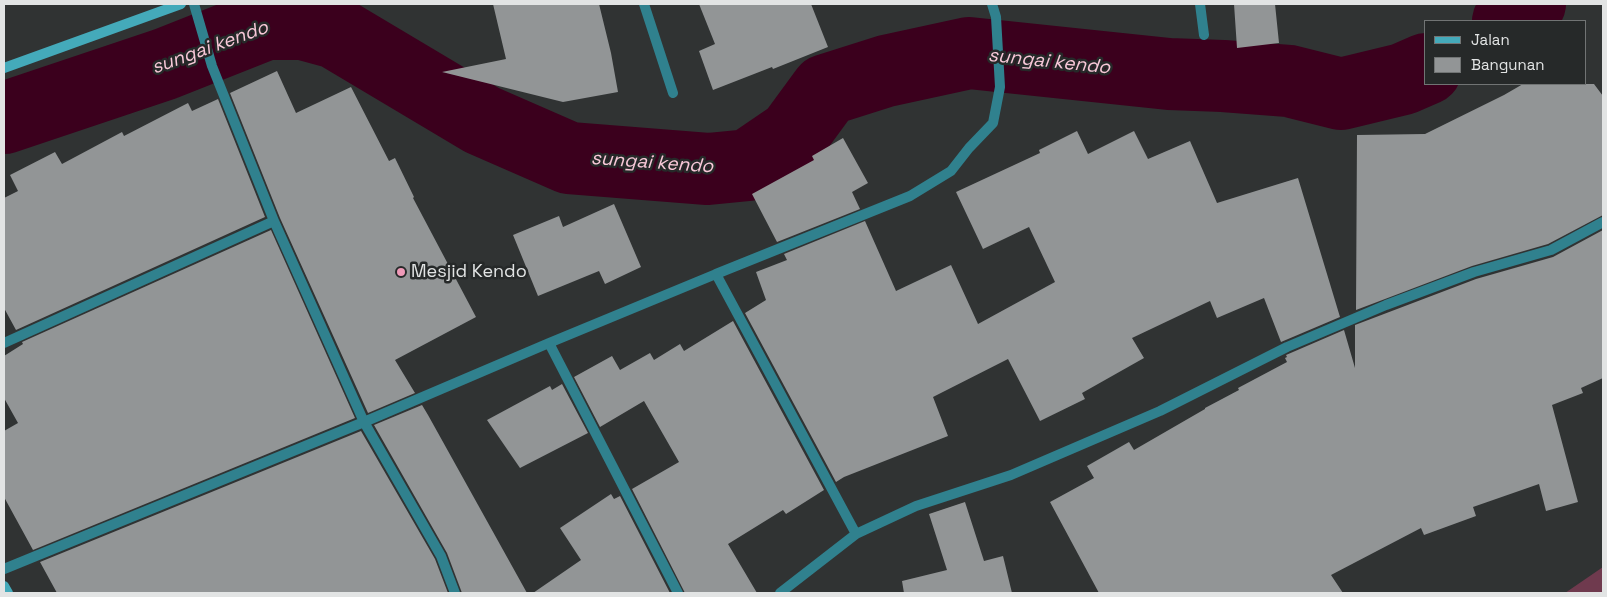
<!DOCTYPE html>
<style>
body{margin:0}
#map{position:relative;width:1607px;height:597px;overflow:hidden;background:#303333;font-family:"Space Grotesk",sans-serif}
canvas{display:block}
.frame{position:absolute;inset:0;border:5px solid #e2e4e4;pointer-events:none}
.legend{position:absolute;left:1424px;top:20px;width:162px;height:65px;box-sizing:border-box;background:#262929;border:1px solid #717474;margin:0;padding:6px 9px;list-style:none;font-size:15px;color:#e2e4e4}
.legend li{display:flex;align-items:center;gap:10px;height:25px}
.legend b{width:25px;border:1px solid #717474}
</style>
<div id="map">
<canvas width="1607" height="597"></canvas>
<div class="frame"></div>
<ul class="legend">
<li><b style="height:6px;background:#44aaba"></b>Jalan</li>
<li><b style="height:14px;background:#929596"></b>Bangunan</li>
</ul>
</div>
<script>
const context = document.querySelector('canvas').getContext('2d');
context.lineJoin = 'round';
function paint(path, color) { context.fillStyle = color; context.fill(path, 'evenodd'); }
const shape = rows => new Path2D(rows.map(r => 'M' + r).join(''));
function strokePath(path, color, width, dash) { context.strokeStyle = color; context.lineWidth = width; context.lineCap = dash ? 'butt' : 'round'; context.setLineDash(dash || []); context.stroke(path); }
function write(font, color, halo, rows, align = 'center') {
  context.font = font + ' "Space Grotesk",sans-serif'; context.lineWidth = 5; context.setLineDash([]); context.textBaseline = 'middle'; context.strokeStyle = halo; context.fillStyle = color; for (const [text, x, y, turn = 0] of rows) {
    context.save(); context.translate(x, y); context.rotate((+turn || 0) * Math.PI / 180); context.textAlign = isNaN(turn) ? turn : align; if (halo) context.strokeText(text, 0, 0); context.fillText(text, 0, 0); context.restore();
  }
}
paint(shape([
 [1603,567,1603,593,1565,593]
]), '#6f3a4e');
strokePath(shape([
 [1508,21,1530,4],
 [4,118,165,64,266,24,303,24,336,33,482,120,569,158,708,169,749,165,793,135,826,90,886,71,969,53,1169,74,1223,76,1289,81,1341,94,1403,79,1426,69]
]), '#3b001d', 72);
paint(shape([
 [493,4,599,4,611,53,618,92,563,102,442,72,506,59],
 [699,4,811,4,828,47,773,69,772,67,713,90,699,51,715,44],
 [1234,4,1275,4,1279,43,1237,48],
 [277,71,296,113,351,87,389,161,395,158,414,197,413,198,476,317,395,360,415,393,368,413,280,218,230,93],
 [1523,84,1594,84,1603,96,1603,215,1548,244,1472,266,1356,310,1357,135,1425,134,1504,95],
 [218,99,265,217,16,330,4,308,4,198,18,191,10,175,55,152,62,164,122,132,124,136,188,103,192,111],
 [1077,131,1088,154,1134,131,1148,159,1190,141,1217,203,1298,178,1340,317,1281,342,1264,298,1217,318,1210,301,1132,338,1144,358,1082,393,1085,399,1040,421,1008,359,933,397,948,436,844,477,836,482,745,313,766,300,756,272,787,260,784,254,865,221,896,291,951,265,978,324,1055,282,1029,227,983,249,956,192,1040,153,1039,150],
 [843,138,868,183,852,192,860,209,777,242,752,194,814,160,812,156],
 [614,204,641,267,605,284,599,271,538,296,513,235,559,216,563,227],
 [271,230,355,418,33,550,4,497,4,431,18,423,4,398,4,356,23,344,22,342],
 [1603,230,1603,378,1581,388,1583,393,1552,405,1578,502,1546,511,1539,484,1473,507,1476,516,1424,535,1421,528,1331,575,1343,593,1099,593,1050,502,1094,478,1087,466,1129,442,1134,450,1205,409,1205,408,1239,390,1238,388,1287,362,1285,358,1287,357,1286,355,1344,330,1355,368,1355,325,1476,279,1553,257],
 [733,321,824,490,786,514,783,510,728,544,757,593,685,593,632,489,679,462,644,401,600,427,574,377,612,356,620,370,650,353,654,360,680,344,684,351],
 [562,384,588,433,520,468,487,420,550,386,552,390],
 [422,405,428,415,527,593,462,593,447,553,374,425],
 [361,431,435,559,448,593,57,593,40,562],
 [611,494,614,499,620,496,670,593,533,593,581,560,560,528],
 [965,502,984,561,1003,556,1012,593,904,593,902,581,947,570,929,514]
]), '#929596');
strokePath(shape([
 [194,4,212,66,274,221],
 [644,4,673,93],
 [1200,4,1204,35],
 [716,274,910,196,951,171,969,148,993,123,1000,87,996,17,992,4],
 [4,343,274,221,364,422,441,556,455,593],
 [549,343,678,593],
 [4,569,364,422,549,343,716,274,856,534,916,506,1011,475,1160,411,1287,347,1386,305,1474,272,1551,250,1603,222],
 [780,593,856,534]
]), '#30818e', 10);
strokePath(shape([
 [4,68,181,4],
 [4,586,8,593]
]), '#44aaba', 10);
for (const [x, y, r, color] of [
 [401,272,5,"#ef9ab8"]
]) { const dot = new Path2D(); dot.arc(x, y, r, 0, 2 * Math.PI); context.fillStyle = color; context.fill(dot); strokePath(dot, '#262929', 2); }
write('18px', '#e2e4e4', '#262929', [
 ["Mesjid Kendo",411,272]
], 'left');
write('italic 19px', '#f9c9d9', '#262929', [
 ["sungai kendo",210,48,-20],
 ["sungai kendo",1049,62,6],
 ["sungai kendo",652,163,4]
]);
</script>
